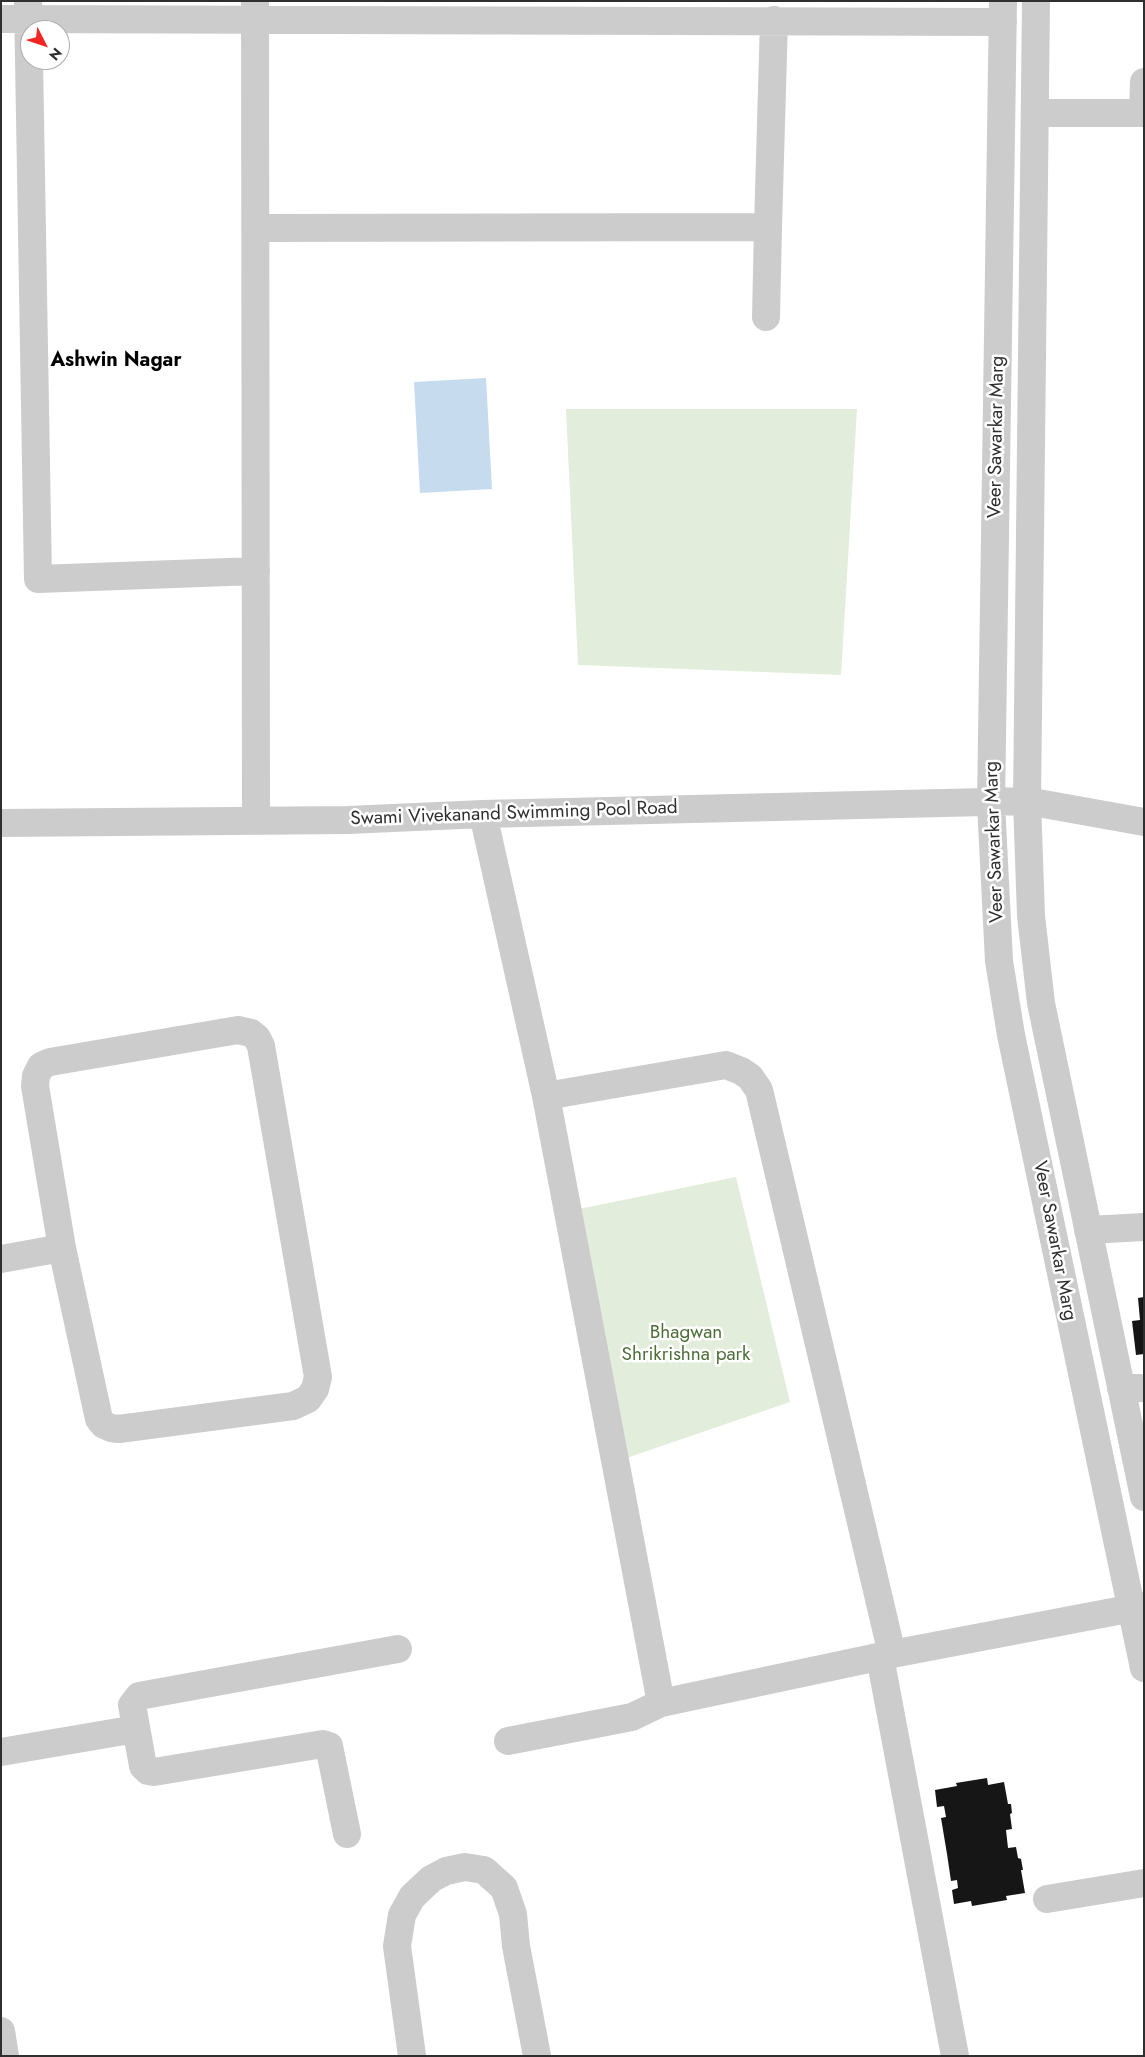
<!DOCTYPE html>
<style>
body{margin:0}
#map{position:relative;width:1145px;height:2057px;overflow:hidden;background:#fff;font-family:Jost,sans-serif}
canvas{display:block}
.frame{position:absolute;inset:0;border:2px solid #2f2f2f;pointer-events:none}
.north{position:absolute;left:20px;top:20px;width:50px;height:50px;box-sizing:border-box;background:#fff;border:1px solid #acacac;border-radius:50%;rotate:131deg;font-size:14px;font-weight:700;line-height:20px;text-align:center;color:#2f2f2f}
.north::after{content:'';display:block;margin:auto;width:18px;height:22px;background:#f32523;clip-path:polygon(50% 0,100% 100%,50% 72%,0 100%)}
</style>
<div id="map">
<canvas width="1145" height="2057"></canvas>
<div class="frame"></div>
<div class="north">N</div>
</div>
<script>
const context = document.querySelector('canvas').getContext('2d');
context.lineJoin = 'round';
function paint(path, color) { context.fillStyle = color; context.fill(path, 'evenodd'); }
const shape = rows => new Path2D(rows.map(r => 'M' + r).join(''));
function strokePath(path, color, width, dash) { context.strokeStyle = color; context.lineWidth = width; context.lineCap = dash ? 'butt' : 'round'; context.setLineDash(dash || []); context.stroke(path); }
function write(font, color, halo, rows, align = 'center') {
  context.font = font + ' Jost,sans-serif'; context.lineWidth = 5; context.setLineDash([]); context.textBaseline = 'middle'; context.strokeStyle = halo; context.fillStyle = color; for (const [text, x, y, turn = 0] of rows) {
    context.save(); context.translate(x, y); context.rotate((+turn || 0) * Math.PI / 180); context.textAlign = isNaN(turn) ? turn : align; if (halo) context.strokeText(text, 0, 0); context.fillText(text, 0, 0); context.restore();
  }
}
paint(shape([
 [566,409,857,409,841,675,578,665],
 [736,1177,790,1402,615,1462,579,1209]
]), '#e3eddb');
paint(shape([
 [486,378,492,489,420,493,414,382]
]), '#c6dbee');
paint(shape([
 [1144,1297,1144,1354,1136,1355,1132,1321,1140,1320,1138,1298],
 [987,1778,988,1785,1004,1782,1008,1804,1011,1804,1012,1813,1010,1814,1012,1829,1006,1830,1008,1848,1016,1847,1018,1858,1021,1859,1023,1870,1021,1870,1025,1893,1006,1896,1007,1900,972,1906,971,1901,954,1904,952,1890,958,1888,957,1880,951,1881,947,1854,941,1818,946,1817,944,1806,937,1807,935,1790,957,1786,956,1783]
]), '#161616');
strokePath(shape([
 [28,1,38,579,256,571],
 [255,1,256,819],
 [1003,1,991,803,999,961,1011,1035,1144,1668],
 [1036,1,1027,801,1031,916,1041,1003,1144,1497],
 [1,19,1003,22],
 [1035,113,1144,113],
 [1143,113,1144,82],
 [256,228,768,227,774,20],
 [766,317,768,227],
 [483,814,546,1096,661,1703],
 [1,823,348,820,483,814,1027,801,1144,822],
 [238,1030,251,1033,257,1038,261,1046,318,1377,315,1389,308,1399,293,1406,119,1429,111,1428,104,1425,99,1419,62,1248,35,1086,36,1076,41,1066,50,1062,238,1030],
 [546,1096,726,1065,741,1071,750,1077,759,1090,892,1654],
 [1088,1230,1144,1227],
 [1,1259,62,1248],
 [1121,1388,1144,1388],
 [880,1657,955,2056],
 [508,1741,632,1717,661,1703,892,1654,1144,1606],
 [1,1752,136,1729],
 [347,1834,329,1746,323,1744,154,1772,148,1771,143,1766,132,1705,139,1696,398,1649],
 [1047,1899,1144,1883],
 [1,2031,5,2056],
 [412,2056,397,1946,402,1915,412,1897,431,1879,446,1871,465,1867,484,1870,504,1888,513,1914,516,1946,537,2056]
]), '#ccc', 28);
write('19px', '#2f2f2f', '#fff', [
 ["Veer Sawarkar Marg",997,437,-89],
 ["Swami Vivekanand Swimming Pool Road",514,814,-2],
 ["Veer Sawarkar Marg",995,842,-92],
 ["Veer Sawarkar Marg",1054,1241,79]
]);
write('19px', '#4d6e38', '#fff', [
 ["Bhagwan",686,1333],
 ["Shrikrishna park",686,1355]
]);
write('bold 20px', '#000', '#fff', [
 ["Ashwin Nagar",116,361]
]);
</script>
